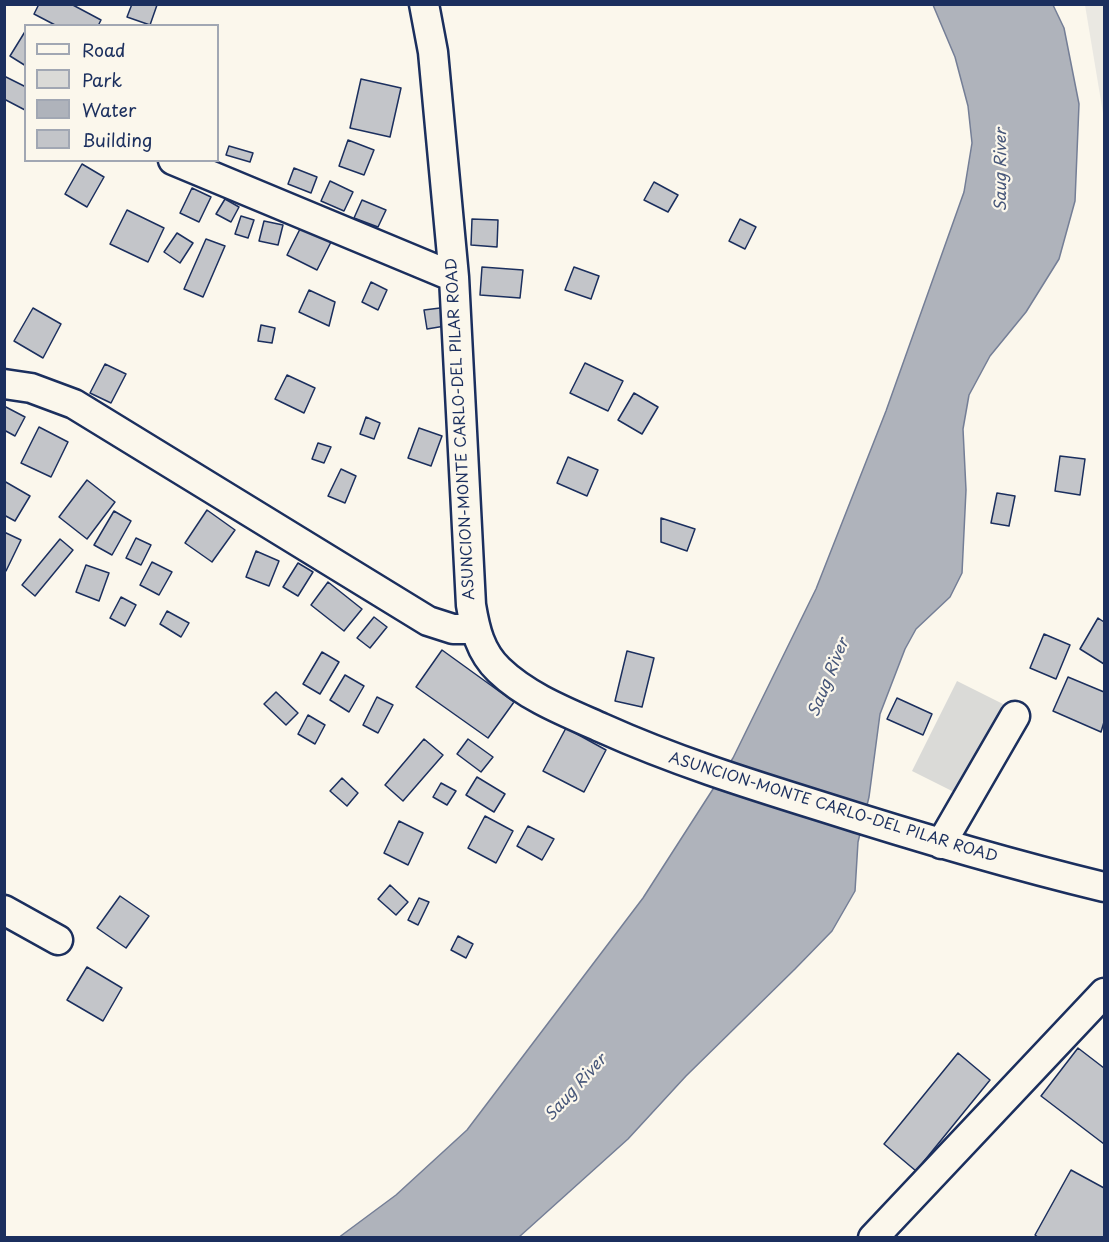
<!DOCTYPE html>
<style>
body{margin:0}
#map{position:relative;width:1109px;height:1242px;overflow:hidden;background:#fbf7ec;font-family:"Playpen Sans",sans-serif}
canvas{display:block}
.frame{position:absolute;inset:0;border:6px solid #1b2f5e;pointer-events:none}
.legend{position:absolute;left:24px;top:24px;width:195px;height:138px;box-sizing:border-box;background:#fbf7ec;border:2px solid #a1a7b3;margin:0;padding:8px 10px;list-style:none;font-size:18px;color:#1b2f5e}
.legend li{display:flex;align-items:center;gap:12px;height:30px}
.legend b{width:30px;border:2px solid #a1a7b3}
</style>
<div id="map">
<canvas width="1109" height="1242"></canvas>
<div class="frame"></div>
<ul class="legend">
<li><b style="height:8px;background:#fbf7ec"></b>Road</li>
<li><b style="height:16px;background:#dadad7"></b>Park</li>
<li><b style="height:16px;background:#afb3bb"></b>Water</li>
<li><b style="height:16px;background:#c3c5c9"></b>Building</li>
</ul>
</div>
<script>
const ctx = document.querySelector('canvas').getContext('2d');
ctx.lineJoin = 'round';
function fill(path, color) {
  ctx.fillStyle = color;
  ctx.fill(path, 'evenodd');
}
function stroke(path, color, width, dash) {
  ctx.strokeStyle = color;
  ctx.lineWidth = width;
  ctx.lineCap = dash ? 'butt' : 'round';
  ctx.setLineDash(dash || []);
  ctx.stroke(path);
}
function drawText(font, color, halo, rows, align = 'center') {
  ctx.font = font + ' "Playpen Sans",sans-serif';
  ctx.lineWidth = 4.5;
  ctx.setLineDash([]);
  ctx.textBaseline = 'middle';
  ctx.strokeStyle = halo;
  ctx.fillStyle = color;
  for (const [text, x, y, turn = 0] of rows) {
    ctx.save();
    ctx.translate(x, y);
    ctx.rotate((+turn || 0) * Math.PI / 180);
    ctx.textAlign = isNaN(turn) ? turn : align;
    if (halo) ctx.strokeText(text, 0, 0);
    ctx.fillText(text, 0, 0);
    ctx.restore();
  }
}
const built = new Path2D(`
 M1085 5H1104V119Z`);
const green = new Path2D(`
 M957 681 1003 704 958 794 912 771Z`);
const water = new Path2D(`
 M933 5H1053L1064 28 1079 104 1075 201 1059 259 1026 312 990 356 969 395 963 429 966 490 962 573 950 597 916 629 905 649 880 714 869 797 858 842 855 891 832 931 795 969 686 1076 628 1139 519 1237 338 1238 396 1195 467 1130 643 898 733 758 816 589 886 411 964 192 972 143 968 106 955 57Z`);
const building = new Path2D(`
 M39 4H71L101 20 98 26H57L34 14Z
 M132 4 157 5 150 25 127 17Z
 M26 30V66L10 56Z
 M4 76 26 87 25 110 4 99Z
 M361 79 401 88 390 137 350 128Z
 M348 140 374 150 364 175 339 166Z
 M229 146 253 153 250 162 226 155Z
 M82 164 104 177 87 207 65 194Z
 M294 168 317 177 311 193 288 184Z
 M330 181 353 192 344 211 321 201Z
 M654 182 678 195 668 212 644 200Z
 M192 188 211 197 199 222 180 213Z
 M225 199 239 207 231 222 216 214Z
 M362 200 386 210 378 227 354 218Z
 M127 210 164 228 148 262 110 244Z
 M241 216 254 220 248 238 235 234Z
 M472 219 498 220 497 247 471 245Z
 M740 219 756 227 745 249 729 241Z
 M264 221 283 225 278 245 259 241Z
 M301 227 331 242 317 270 287 255Z
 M177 233 193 243 180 263 164 252Z
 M206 239 225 246 203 297 184 289Z
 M482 267 523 270 520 298 480 295Z
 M574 267 599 276 591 299 565 290Z
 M371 282 387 290 378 310 362 302Z
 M309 290 335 302 329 326 299 312Z
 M448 307 451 325 427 329 424 310Z
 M33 308 61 324 43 358 14 341Z
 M261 325 275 328 272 343 258 341Z
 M585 363 623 381 608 411 570 393Z
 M105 364 126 374 111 403 90 393Z
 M287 375 315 388 304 413 275 399Z
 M634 393 658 407 642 434 618 420Z
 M4 406 25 417 15 436 4 430Z
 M366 417 380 423 374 439 360 434Z
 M39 427 68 442 51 477 21 463Z
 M419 428 442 436 431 466 408 458Z
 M318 443 331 447 324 463 312 459Z
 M1060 456 1085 459 1080 495 1055 491Z
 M568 457 598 470 587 496 557 483Z
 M341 469 356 476 345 503 328 496Z
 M87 480 115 502 87 539 59 517Z
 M4 481 30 496 15 521 4 515Z
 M997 493 1015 496 1009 526 991 523Z
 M207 510 235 530 212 562 185 543Z
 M114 511 131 521 112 555 94 545Z
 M661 518 695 529 687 551 661 542Z
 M4 532 21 540 6 571 4 570Z
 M136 538 151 545 141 565 126 558Z
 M60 539 73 550 35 596 22 585Z
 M256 551 279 561 269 586 246 577Z
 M152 562 172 572 159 595 140 585Z
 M298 563 313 572 298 596 283 587Z
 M86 565 109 573 99 601 76 592Z
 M328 582 362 609 344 631 311 605Z
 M121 597 136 605 125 626 110 618Z
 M167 611 189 623 181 637 160 624Z
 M374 617 387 627 370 648 357 638Z
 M1098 618 1104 622V664L1080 649Z
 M1044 634 1070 645 1056 679 1030 668Z
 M442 650 514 702 488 738 416 687Z
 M627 651 654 658 642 707 615 701Z
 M322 652 339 662 320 694 303 684Z
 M345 675 364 686 349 712 330 700Z
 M1068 677 1104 692V722L1101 732 1053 711Z
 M276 692 298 713 286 725 264 704Z
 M377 697 393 705 378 733 363 725Z
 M897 698 932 714 923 735 887 719Z
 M308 715 325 725 315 744 298 734Z
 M566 728 606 750 584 792 543 771Z
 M424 739 443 755 403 801 385 785Z
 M468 739 493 757 481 772 457 754Z
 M477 777 505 794 494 812 466 795Z
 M342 778 358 793 347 806 330 791Z
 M441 783 456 791 447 805 433 797Z
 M485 816 513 831 496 863 468 848Z
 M399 821 423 833 408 865 384 853Z
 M528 826 554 839 542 860 517 846Z
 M390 885 408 902 396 915 378 899Z
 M120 896 149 916 126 948 97 928Z
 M419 898 429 902 418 925 408 920Z
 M458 936 473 944 466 958 451 950Z
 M87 967 122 988 103 1021 67 1000Z
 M1078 1048 1104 1068V1144L1041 1096Z
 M958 1053 990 1080 916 1171 884 1144Z
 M1071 1170 1104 1188V1238H1039L1035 1235Z`);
const minor = new Path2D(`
 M424 4 433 52 454 277 471 605C475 629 480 652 499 670 527 697 566 712 602 728 673 760 746 783 820 806 914 836 1009 864 1104 887
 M173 160 454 277
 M4 384 31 388 74 404 428 621 453 629H475
 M941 844 1015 716
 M4 910 58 940
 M873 1238 1104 993`);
const streetNames = [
 ["ASUNCION-MONTE CARLO-DEL PILAR ROAD",461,429,-93],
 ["ASUNCION-MONTE CARLO-DEL PILAR ROAD",833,808,17]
];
const waterNames = [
 ["Saug River",1002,170,-90],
 ["Saug River",829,678,-68],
 ["Saug River",576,1088,-48]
];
fill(built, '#eae8e2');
fill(green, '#dadad7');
fill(water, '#afb3bb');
stroke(water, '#747e96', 1.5);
fill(building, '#c3c5c9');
stroke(building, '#1b2f5e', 1.5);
stroke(minor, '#1b2f5e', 33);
stroke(minor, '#fbf7ec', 28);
drawText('15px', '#1b2f5e', '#fbf7ec', streetNames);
drawText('italic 16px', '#47577a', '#fbf7ec', waterNames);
</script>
